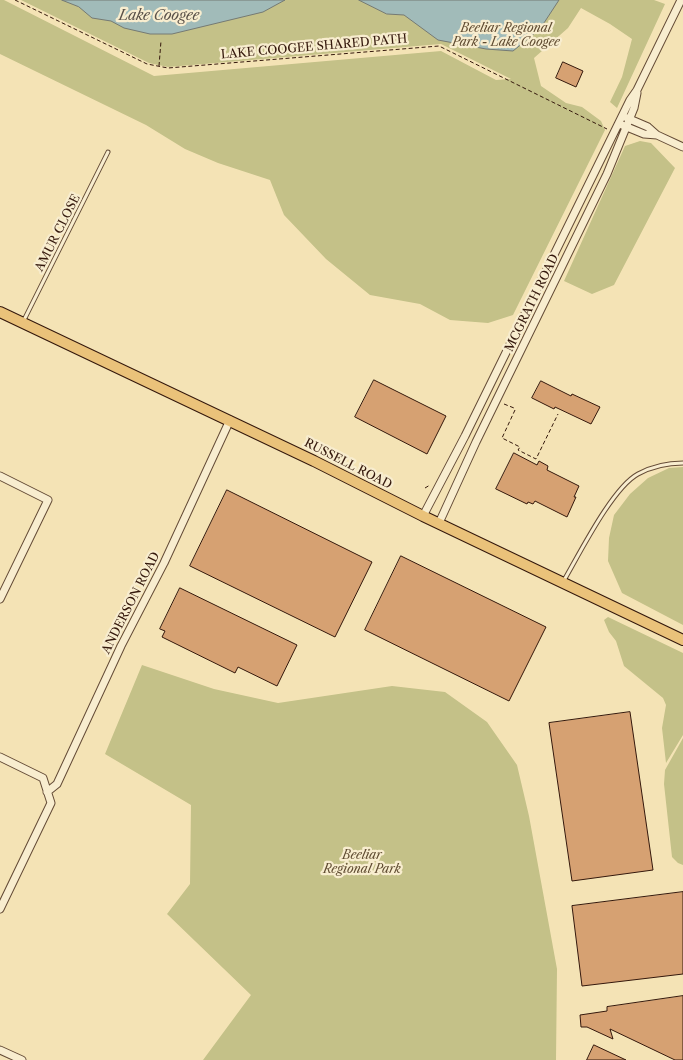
<!DOCTYPE html>
<style>
body{margin:0}
canvas{display:block;background:#f4e3b5}
</style>
<canvas width="683" height="1060"></canvas>
<script>
const ctx = document.querySelector('canvas').getContext('2d');
ctx.lineJoin = 'round';
function fill(path, color) {
  ctx.fillStyle = color;
  ctx.fill(path, 'evenodd');
}
function stroke(path, color, width, dash) {
  ctx.strokeStyle = color;
  ctx.lineWidth = width;
  ctx.lineCap = dash ? 'butt' : 'round';
  ctx.setLineDash(dash || []);
  ctx.stroke(path);
}
function drawText(font, color, halo, rows, align = 'center') {
  ctx.font = font + ' "Libre Caslon Text",serif';
  ctx.lineWidth = 4.5;
  ctx.setLineDash([]);
  ctx.textBaseline = 'middle';
  ctx.strokeStyle = halo;
  ctx.fillStyle = color;
  for (const [text, x, y, turn = 0] of rows) {
    ctx.save();
    ctx.translate(x, y);
    ctx.rotate((+turn || 0) * Math.PI / 180);
    ctx.textAlign = isNaN(turn) ? turn : align;
    if (halo) ctx.strokeText(text, 0, 0);
    ctx.fillText(text, 0, 0);
    ctx.restore();
  }
}
const green = new Path2D(`
 M0 0H4L154 76 441 51 496 80 511 79 441 44 168 67 149 63 21 0H654L665 4 617 108 610 102 622 77 632 39 610 24 581 8 568 28 534 58 541 86 566 103 582 107 601 121 605 130 513 315 488 323 450 320 420 304 370 295 326 259 284 215 270 180 218 163 185 149 146 125 0 54Z
 M640 141 651 143 675 168 614 285 592 294 564 281 625 146Z
 M683 467V625L622 593 608 561 609 538 614 515 630 494 648 478 669 468Z
 M608 617 683 653V735L666 763 662 728 666 705 663 698 624 666 616 641 609 632 604 620Z
 M142 665 214 689 278 703 392 686 445 692 487 722 517 765 529 816 557 969 556 1060H203L251 995 167 914 190 884 191 805 105 754Z
 M683 738V865L678 863 672 857 664 784 665 770Z`);
const water = new Path2D(`
 M62 0H285L263 12 172 34H150L124 28 111 21 92 18 79 7Z
 M359 0H559L540 29 513 51 486 49 438 40 404 15 387 14Z`);
const building = new Path2D(`
 M563 62 583 71 576 87 556 78Z
 M374 380 446 416 427 454 355 417Z
 M541 381 571 396 572 394 600 407 591 424 555 407 554 409 532 398Z
 M514 453 537 465 539 461 548 466 547 470 579 486 574 497H576L567 517 535 501 533 504 528 502 527 504 496 489Z
 M227 490 372 562 335 637 190 566Z
 M401 556 546 627 509 701 365 630Z
 M180 588 297 645 277 686 238 667 235 673 162 637 165 631 160 629Z
 M630 712 653 870 572 881 549 723Z
 M683 892V974L582 986 572 906Z
 M683 996V1060H675L610 1029 613 1039 587 1027H581L580 1015 607 1011V1007Z
 M594 1045 626 1060H587Z`);
const path = new Path2D(`
 M15 0 147 64 168 68 439 46 607 129
 M159 66 161 41
 M504 404 514 408 515 410 502 438 520 447 518 450 536 459 558 414
 M425 488 430 485`);
const service = new Path2D(`
 M23 322 108 152
 M563 582C579 555 612 488 638 474 651 467 668 463 683 463`);
const minor = new Path2D(`
 M627 118 648 127 657 135 683 147
 M622 125 644 134 657 135
 M0 476 48 500 0 599
 M423 516 465 436 630 100 637 90 681 0
 M439 523 476 442 607 174 634 108 637 93
 M0 757 43 778 51 803 0 909
 M47 792 57 784 121 646 164 563 230 420
 M0 1050 22 1060`);
const primary = new Path2D(`
 M0 312 314 461 423 516 683 640`);
const parkNames = [
 ["Beeliar Regional",506,29],
 ["Park - Lake Coogee",506,43],
 ["Beeliar",362,856],
 ["Regional Park",362,870]
];
const streetNames = [
 ["LAKE COOGEE SHARED PATH",314,47,-5],
 ["AMUR CLOSE",58,233,-63],
 ["MCGRATH ROAD",532,303,-64],
 ["RUSSELL ROAD",348,464,27],
 ["ANDERSON ROAD",131,603,-63]
];
const waterNames = [
 ["Lake Coogee",159,16]
];
fill(green, '#c4c188');
fill(water, '#a1bbb9');
stroke(water, '#757a74', 1);
fill(building, '#d6a172');
stroke(building, '#34180c', 1);
stroke(service, '#644b36', 5);
stroke(minor, '#644b36', 9);
stroke(primary, '#34180c', 12);
stroke(path, '#34180c', 1, [4, 2.5]);
stroke(service, '#f8edcf', 3);
stroke(minor, '#f8edcf', 7);
stroke(primary, '#eac27a', 10);
drawText('italic 12px', '#5f4b31', '#f8edcf', parkNames);
drawText('12px', '#34180c', '#f8edcf', streetNames);
drawText('italic 14px', '#5a5149', '#f8edcf', waterNames);
</script>
